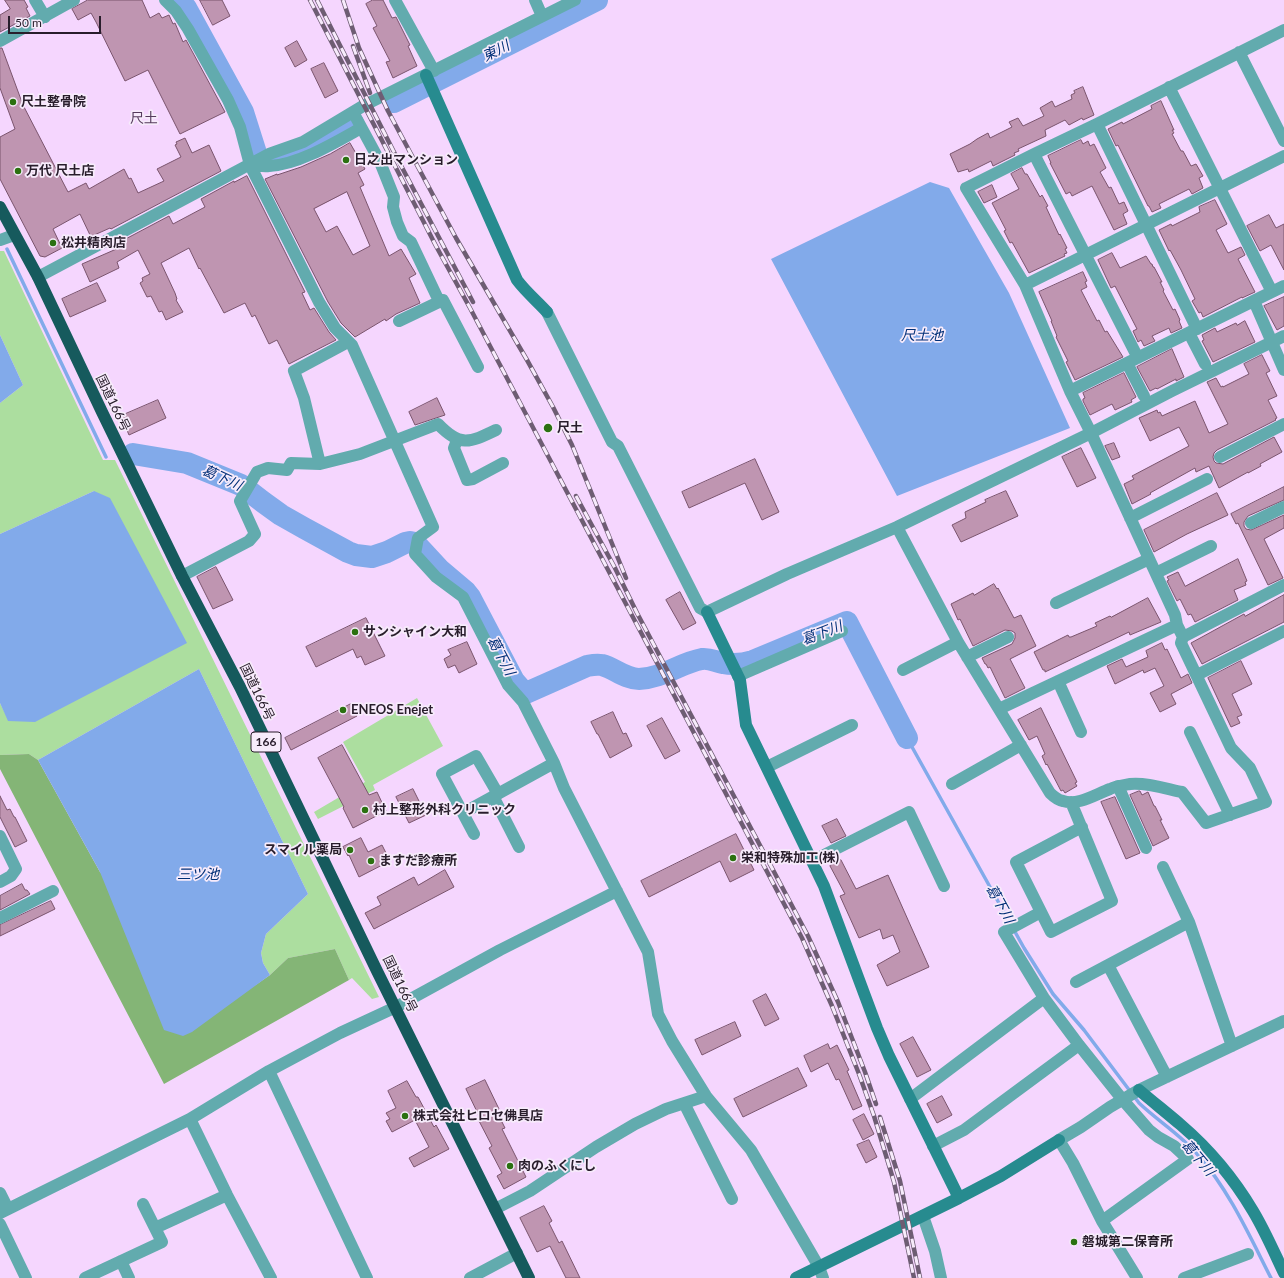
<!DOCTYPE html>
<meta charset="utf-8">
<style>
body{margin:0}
#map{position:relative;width:1284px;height:1278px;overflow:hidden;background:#f5d6fe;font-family:Lato,sans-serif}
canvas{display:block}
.scale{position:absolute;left:8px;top:16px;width:93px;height:18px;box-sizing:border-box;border:2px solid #281d2b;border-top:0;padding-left:5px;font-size:12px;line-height:14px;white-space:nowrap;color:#281d2b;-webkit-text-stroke:3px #f7ebfb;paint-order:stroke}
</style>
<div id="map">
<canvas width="1284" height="1278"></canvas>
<div class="scale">50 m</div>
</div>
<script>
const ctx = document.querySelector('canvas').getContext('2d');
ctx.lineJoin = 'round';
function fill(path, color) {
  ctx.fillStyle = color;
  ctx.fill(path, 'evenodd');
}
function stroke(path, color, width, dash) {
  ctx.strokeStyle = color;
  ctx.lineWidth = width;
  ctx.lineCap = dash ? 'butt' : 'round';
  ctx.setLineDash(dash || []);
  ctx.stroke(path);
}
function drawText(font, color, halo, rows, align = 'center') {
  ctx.font = font + ' Lato,"Noto Sans JP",sans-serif';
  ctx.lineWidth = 3.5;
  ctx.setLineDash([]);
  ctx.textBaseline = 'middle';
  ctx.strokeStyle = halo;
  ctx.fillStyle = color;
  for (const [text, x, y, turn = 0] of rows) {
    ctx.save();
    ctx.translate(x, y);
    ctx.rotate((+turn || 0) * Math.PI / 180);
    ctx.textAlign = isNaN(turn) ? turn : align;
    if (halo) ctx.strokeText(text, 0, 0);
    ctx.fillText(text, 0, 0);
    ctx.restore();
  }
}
const green = new Path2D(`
 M0 251H4L103 460H115L379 997 372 999 352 978 349 980 335 949 288 958 270 975 263 963 261 953 266 934 308 894 199 669 38 760 29 754 0 755V703L9 721 94 491 0 534V403L23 385 0 335Z
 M417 698 443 746 373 785 375 790 318 819 314 812 365 782 343 742Z`);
const forest = new Path2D(`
 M29 754 38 760 100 872 254 986 270 975 288 958 335 949 349 980 164 1084 0 769V755Z`);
const water = new Path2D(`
 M930 182 949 188 1009 293 1070 428 897 496 771 259Z
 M0 335 23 385 0 403Z
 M94 491 110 498 187 643 35 722 8 721 0 703V534Z
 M199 669 308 894 266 934 261 953 263 963 270 975 192 1032 183 1036 164 1030 100 872 38 760Z`);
const stream = new Path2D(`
 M7 249 106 457
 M907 738 1024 948 1053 994 1084 1030 1139 1103C1158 1121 1181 1135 1198 1155 1229 1190 1250 1237 1271 1278`);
const river = new Path2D(`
 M179 0 186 8 243 112 256 153
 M394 102 597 0
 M267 161 293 155 353 123
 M133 454 187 463 241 485 263 502 281 515 304 528 348 552 356 555 372 557 387 552 405 543 410 542 415 543 440 570 466 592 470 597 514 681 521 689 526 693 587 666C592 665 596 664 602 665 614 668 625 679 639 679 663 678 680 663 702 659 710 658 716 662 723 663 733 665 743 664 753 661L847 622 907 738`);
const building = new Path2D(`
 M5 0H24L28 7 26 8 30 16 0 32V15L10 9Z
 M88 0H142L150 18 159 13 162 18 169 15 173 24 175 23 183 42 186 40 225 112 180 134 148 70 125 81 96 22 91 13 78 20 72 9Z
 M200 0H222L230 16 213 25Z
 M373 0H383L392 18 396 17 410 45 408 46 417 66 393 78 386 62 390 61 373 28 377 26 366 4Z
 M297 41 307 60 295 67 285 48Z
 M0 48H2L23 105 68 192 86 183 89 189 124 169 129 179 131 178 138 193 164 181 157 169 181 157 175 145 177 144 176 142 185 138 192 153 209 145 221 171 111 229 110 228 92 236 91 235H90L80 214 53 229 62 248 45 257 40 256 0 179V137L15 129 0 88Z
 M324 63 338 91 325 98 311 69Z
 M1083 87 1094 115 1083 120 1082 118 1069 125 1065 120 1045 130 1046 136 1018 149 1019 151 1014 153 1015 155 993 166 991 161 969 172 968 169 958 172 950 154 970 144 977 139 988 133 990 138 1012 127 1009 122 1018 118 1023 126 1044 116 1040 108 1052 101 1055 107 1072 99 1071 95 1075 93 1074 91Z
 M1161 101 1174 130H1172L1174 133 1172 134 1181 151H1183L1191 166 1196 164 1203 176 1199 178 1203 188 1192 194 1189 189 1159 204 1161 208 1152 212 1149 206H1148L1118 145 1116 146 1108 129 1122 122 1123 124 1152 109 1151 106Z
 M1081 140 1083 144 1088 141 1090 146 1094 144 1106 168 1100 172 1109 188 1111 187 1119 204 1124 202 1128 211 1123 214 1127 224 1114 230 1092 186 1072 196 1070 192 1066 194 1050 163H1051L1048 156Z
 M350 143 365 169 358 173 364 185 360 187 389 256 401 249 416 274 409 278 420 303 396 314 386 321 385 319 355 337 341 323 328 302 265 179 277 174V175L301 167 330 154ZM347 192 370 246 353 255 337 226 326 232 314 209Z
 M1022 168 1025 174H1027L1040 197 1042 195 1048 206 1046 207 1059 235 1060 234 1067 248 1065 249 1067 253 1064 254 1065 256 1029 273 1012 242 1010 243 1004 231 1006 230 992 203 1019 189 1011 174Z
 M247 176 305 292 302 293 310 310 314 308 329 332 336 340 289 364 277 340 269 344 255 315 252 317 245 303 224 313 200 268 199 269 189 248 161 263 175 293 177 299 176 300 183 312 166 320 162 311 159 312 151 296 147 297 140 283 143 281 142 278 150 274 138 250 117 262 119 268 90 282 82 264 121 247 118 243 169 216 173 224 205 207 201 199 234 181V182Z
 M992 185 997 197 984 203 978 192Z
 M1215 200 1227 224 1216 230 1228 253 1241 247 1245 255 1238 259 1255 292 1242 298V297L1203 317 1201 312 1199 313 1192 301 1195 299 1181 270 1170 250 1169 251 1159 230 1171 224 1172 226 1200 212 1199 207Z
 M1269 215 1276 228 1284 224V270L1271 245 1260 251 1247 226Z
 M1112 253 1120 268 1146 256 1151 264H1152L1153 267H1154L1162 282H1160L1164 290 1163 291 1173 310 1175 309 1180 320 1179 321 1182 328 1171 333 1169 328 1152 336 1155 341 1144 346 1141 340 1138 342 1133 331 1137 329 1115 286 1111 288 1098 260Z
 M1083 272 1087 281 1085 282 1087 287 1081 290 1097 321 1099 320 1105 332 1107 331 1123 357 1075 380 1066 362 1068 361 1056 337 1057 336 1051 321H1052L1039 292Z
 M97 283 106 301 70 317 62 299Z
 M1284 297V326L1277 330 1264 306Z
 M1245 321 1255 342 1213 362 1202 341 1204 340 1202 335 1215 328 1217 332 1236 323 1237 325Z
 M1172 349 1184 377 1176 381V379L1157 389 1156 388 1150 391 1137 367Z
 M1262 355 1270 371 1266 373 1277 396 1268 400 1277 418 1275 419 1276 420 1217 450 1214 453 1213 457 1214 461 1216 463 1223 464 1274 437 1282 452 1260 464 1261 466 1248 473V472L1219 488 1209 466 1196 472 1195 468 1150 493 1151 494 1132 504 1124 484 1134 479 1132 476 1189 446 1179 427 1150 441 1139 418 1157 410 1158 413 1160 412 1162 416 1195 401 1209 433 1228 424 1207 382 1216 378 1221 387 1223 386V387L1249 374 1244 364Z
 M1124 373 1136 397 1131 400 1132 402 1115 410 1112 404 1090 415 1083 401V399L1085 398 1083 393Z
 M437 398 445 415 415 425 409 412Z
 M158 400 166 418 129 435 121 416Z
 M1114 443 1120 457 1112 460 1105 446Z
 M1081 448 1096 478 1077 487 1062 457Z
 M755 459 779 512 762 520 745 483 689 508 682 492Z
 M1284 487V500L1248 516 1244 522V526L1246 529 1251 530 1284 515V528L1264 539 1283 578 1268 585 1238 523 1236 524 1231 514Z
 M1006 491 1018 516 961 542 952 525 966 518 965 512 986 502 985 500Z
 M1217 493 1228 515 1187 534 1154 552 1144 530Z
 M1238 559 1247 581 1245 582 1246 585 1234 590 1238 600 1195 622 1191 614 1188 615 1180 599 1177 601 1167 581 1169 580 1167 577 1178 572 1185 586Z
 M216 567 233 600 213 609 197 577Z
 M994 584 997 589 998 588 1014 618 1021 615 1036 646 1010 659 1025 688 1005 698 991 669 990 667 988 668 986 664H985L982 658 1012 644 1015 638V633L1012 631 1005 630 973 646 960 619 958 620 951 604 973 593 974 595Z
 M680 592 696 623 683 630 666 600Z
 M1284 595V622L1202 664 1191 643 1244 614 1245 616Z
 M1148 598 1161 622 1130 635 1129 632 1045 672V670H1043L1034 652 1068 635 1069 637H1071L1097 626 1095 623 1110 616 1111 617Z
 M366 618 385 656 365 665 361 656 357 658 353 649 316 667 306 647Z
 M467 642 477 664 459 673 455 665 448 668 444 659 451 655 448 650Z
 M1162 643 1165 650 1167 649 1181 678 1188 674 1192 683 1171 694 1176 704 1160 712 1150 693 1164 686 1155 668 1144 673 1143 670 1115 684 1107 666 1122 659 1126 667 1148 657 1146 651Z
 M1241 661 1252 684 1232 694 1242 715 1237 717 1240 723 1231 727 1208 678Z
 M351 704 357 716 291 750 285 738Z
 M1041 708 1077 782 1075 783 1077 786 1065 793 1063 790 1061 791 1047 764 1046 765 1042 756 1045 754 1037 736 1029 740 1018 720Z
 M613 712 623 734 626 733 632 746 610 758 598 734H597L591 722Z
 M662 718 680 751 665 759 647 726Z
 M342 745 369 795 377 792 386 811 353 828 343 808 344 807 318 758Z
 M413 789 426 815 409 823 396 797Z
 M1139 791H1140L1142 795 1148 792 1154 806H1155L1162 820H1160L1169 838 1153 846 1130 795Z
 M0 796 7 810 10 809 14 817H15L27 841 15 847 0 817Z
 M1115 797 1140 853 1126 859 1101 802Z
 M837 819 846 836 831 843 822 826Z
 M736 834 754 870 730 882 720 861 649 897 641 881Z
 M361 838 368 852 382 845 390 861 359 877 349 855 348 856 343 847Z
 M841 860 856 889 888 875 929 967 887 986 877 965 900 952 893 935 883 939 880 929 859 938 840 896 845 894 830 866Z
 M445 870 454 887 374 929 365 913 381 905 377 897 414 877 418 885Z
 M22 884 25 890H27L30 894 0 910V896Z
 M51 901 55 909 0 936V925Z
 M766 994 779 1019 765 1026 753 1001Z
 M735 1022 741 1036 702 1055 695 1040Z
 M913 1037 931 1070 917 1077 900 1044Z
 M828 1044 830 1049 837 1045 849 1070 847 1071 862 1106 853 1110 839 1079 836 1080 828 1063 811 1072 804 1056Z
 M798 1068 807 1086 743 1117 734 1099Z
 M485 1080 499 1109 496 1110 505 1128 502 1129 526 1177 504 1189 497 1176 502 1173 489 1148 492 1146 479 1121 481 1120 466 1089Z
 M407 1081 416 1097H418L434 1127 436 1125 449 1149 414 1167 409 1158 429 1147 415 1120 392 1132 386 1121 390 1119 386 1113 396 1108 388 1091Z
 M942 1096 952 1115 937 1123 927 1104Z
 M864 1114 874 1134 863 1140 853 1120Z
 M869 1140 877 1157 866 1163 857 1145Z
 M544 1206 552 1221 549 1223 559 1243 562 1241 580 1278H566L550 1246 537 1252 520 1218Z`);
const street = new Path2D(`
 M35 0 45 17
 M165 0 176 11 188 29 228 100 240 127 250 165 319 302 335 328 352 345 433 527 418 538 415 554 436 577 463 597 508 685 523 702 554 763 564 788 648 952 658 1014 672 1041 706 1096 751 1150 819 1267 823 1278
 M395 0 434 71
 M535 0 542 16
 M0 41 74 0
 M1239 52 1284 141
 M1169 87 1272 292
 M353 112 380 162 394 197 393 207 397 222 403 236 411 242 439 301
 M1097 124 1197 329
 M1034 154 1138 358
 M250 165C256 165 263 167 269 166 298 165 336 142 361 128
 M0 240 14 235
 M38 277 269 154 303 142 363 106 575 0
 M1025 285 1284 156
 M1254 301 1284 370
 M547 312 612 442 618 446 700 608 707 612 787 574 897 527 1091 433 1172 391 1284 336
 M399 321 443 300 478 367
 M1189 333 1205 364
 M1127 363 1144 396
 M1070 391 1284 286
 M457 440 454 448 467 480 473 479 503 463
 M1220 457 1284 424
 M320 464 304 398 294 371 348 342
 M1130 518 1207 479
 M1251 523 1284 507
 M897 527 958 642 1050 793C1054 797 1058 800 1063 801 1078 806 1096 794 1110 789 1116 786 1124 785 1130 784 1145 782 1167 789 1182 792L1206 823 1266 802 1250 768 1231 748 1181 643 1183 637 1177 625 1175 615 1091 433 1070 391 1025 285 966 188 1034 154 1097 124 1284 30
 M1156 573 1211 546
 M182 576 249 541 255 534 240 501 257 472 268 468 287 470 291 463 320 464 360 454 438 424C460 447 469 443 496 430
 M1056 603 1149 559
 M1183 637 1284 585
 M967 657 1008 637
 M903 670 958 642
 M1197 675 1284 631
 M738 676 842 631
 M1058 681 1081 732
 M999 709 1177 625
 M1190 732 1230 815
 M767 767 852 725
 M952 784 1021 745
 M1118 786 1146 848
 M493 796 519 847
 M1071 802 1112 901 1051 932 1016 862 1082 827
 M463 813 554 763
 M474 834 442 774 476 756 498 794
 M0 836 16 869 11 876 0 882
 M812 861 909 812 944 886
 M1163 867 1189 922 1232 1046
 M1041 912 1004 932 1044 998 1079 1045 1122 1099 1149 1130 1158 1137 1174 1146 1188 1159 1102 1221
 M0 918 53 891
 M1108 965 1167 1077
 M1076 982 1189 922
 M269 1071 367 1278
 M910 1099 1044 998
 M684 1103 732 1199
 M190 1119 227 1195 271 1278
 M933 1146 964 1130 1079 1045
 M0 1193 8 1209
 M495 1209 530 1191 596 1147 635 1124 666 1109 706 1096
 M0 1213 190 1119 269 1071 340 1033 396 1007 500 950 617 891
 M923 1216 935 1251 941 1278
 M0 1224 26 1278
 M155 1228 227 1195
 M121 1261 129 1278
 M85 1278 162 1242 143 1204
 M470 1278 517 1253
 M1137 1278 1102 1221 1073 1163 1059 1140 1081 1127 1110 1107 1139 1090 1284 1021
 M1184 1278 1248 1254`);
const secondary = new Path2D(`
 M426 75 517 280C526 292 537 301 547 312
 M707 612 740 680 746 725 824 886 877 1028 889 1056 959 1198
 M1139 1090C1153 1102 1167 1113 1181 1125 1209 1149 1234 1179 1253 1211 1265 1231 1274 1252 1284 1273
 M796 1278 959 1198 1001 1176 1059 1140`);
const highway = new Path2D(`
 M0 207 38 277 102 412 182 576 240 687 377 971 529 1278`);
const rail = new Path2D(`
 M310 0 436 246 470 308 802 938 832 1006 859 1074 874 1116 894 1182 914 1278
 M317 0 397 158 473 302
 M343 0 359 48 388 111 456 238 527 360 553 407 572 445 626 578
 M353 46 370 93
 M576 496 615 568 637 613 808 936 838 1002 865 1072 876 1104
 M880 1117 900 1181 920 1278`);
const markers = [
 [13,102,4,"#2b7110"],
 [346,160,4,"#2b7110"],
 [18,171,4,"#2b7110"],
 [53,243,4,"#2b7110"],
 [548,428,5,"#2b7110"],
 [355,632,4,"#2b7110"],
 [343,710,4,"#2b7110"],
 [365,810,4,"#2b7110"],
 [350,850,4,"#2b7110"],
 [733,858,4,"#2b7110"],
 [371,861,4,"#2b7110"],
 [405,1116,4,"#2b7110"],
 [510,1166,4,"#2b7110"],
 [1074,1242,4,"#2b7110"]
];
const shields = [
 [266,742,30]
];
const shieldNames = [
 ["166",266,742]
];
const poiNames = [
 ["尺土整骨院",21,102],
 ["日之出マンション",354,160],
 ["万代 尺土店",26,171],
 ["松井精肉店",61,243],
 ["尺土",557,428],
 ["サンシャイン大和",363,632],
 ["ENEOS Enejet",351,710],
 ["村上整形外科クリニック",373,810],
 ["スマイル薬局",342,850,"right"],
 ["栄和特殊加工(株)",741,858],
 ["ますだ診療所",379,861],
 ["株式会社ヒロセ佛具店",413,1116],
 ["肉のふくにし",518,1166],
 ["磐城第二保育所",1082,1242]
];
const streetNames = [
 ["国道166号",113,403,64],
 ["国道166号",257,692,64],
 ["国道166号",400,984,64]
];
const waterNames = [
 ["東川",496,51,-27],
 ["尺土池",922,335],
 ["葛下川",222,478,24],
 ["葛下川",822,633,-21],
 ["葛下川",501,656,62],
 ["三ツ池",198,874],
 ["葛下川",1000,904,61],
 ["葛下川",1198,1158,50]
];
const neighbourhoodNames = [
 ["尺土",144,118]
];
fill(green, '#acde9f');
fill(forest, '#84b576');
fill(water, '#82aaea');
stroke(stream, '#82aaea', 3.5);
stroke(river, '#82aaea', 22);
fill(building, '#bf95b1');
stroke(building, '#7a546d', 1);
stroke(street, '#62abae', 12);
stroke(secondary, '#278b8f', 12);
stroke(highway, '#165a5d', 12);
stroke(rail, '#6e5d73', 4.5);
stroke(rail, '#f7ebfb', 3, [9]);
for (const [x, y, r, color] of markers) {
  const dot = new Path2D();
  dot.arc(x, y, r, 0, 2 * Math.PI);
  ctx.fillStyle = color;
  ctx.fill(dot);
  stroke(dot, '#f7ebfb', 1.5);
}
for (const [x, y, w] of shields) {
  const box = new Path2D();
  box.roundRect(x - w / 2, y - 10, w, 20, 3);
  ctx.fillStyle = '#f7ebfb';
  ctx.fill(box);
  stroke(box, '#281d2b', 1);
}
drawText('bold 12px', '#281d2b', null, shieldNames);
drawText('bold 13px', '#281d2b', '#f7ebfb', poiNames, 'left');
drawText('13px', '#281d2b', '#f7ebfb', streetNames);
drawText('italic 14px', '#002f77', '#f7ebfb', waterNames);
drawText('14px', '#553b5c', '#f7ebfb', neighbourhoodNames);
</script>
